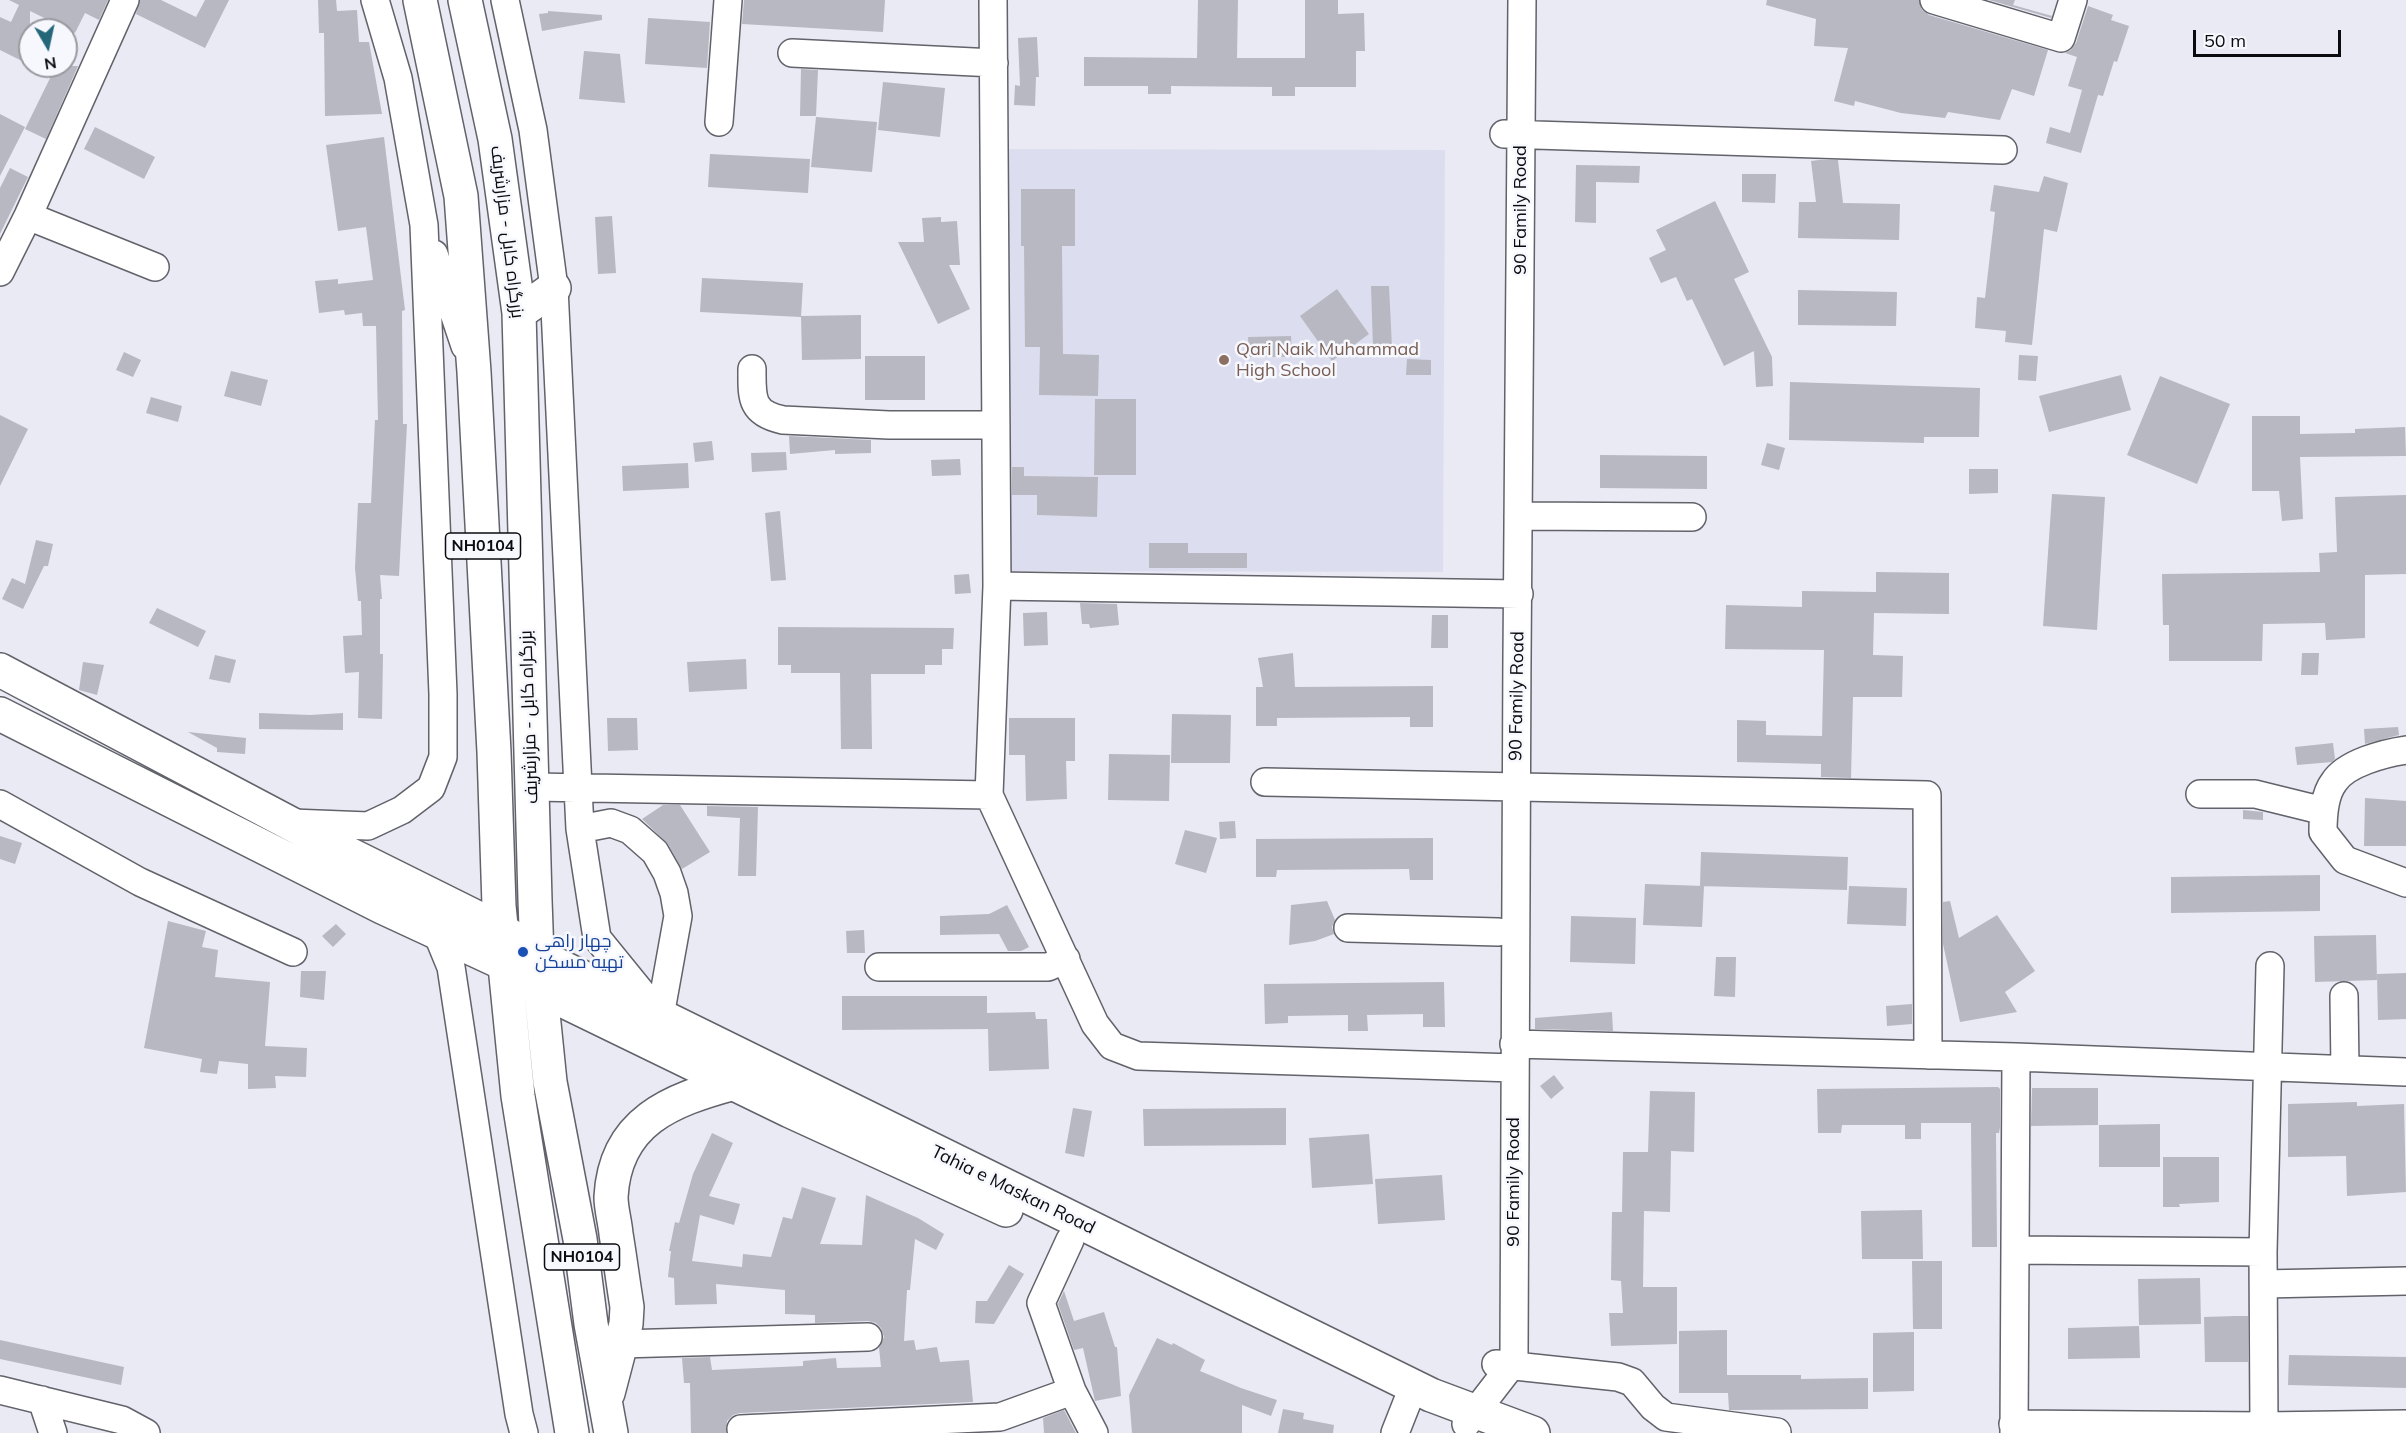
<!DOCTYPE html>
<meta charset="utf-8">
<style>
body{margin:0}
#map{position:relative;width:2406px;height:1433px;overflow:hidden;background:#e9eaf4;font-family:Mulish,sans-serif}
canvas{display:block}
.north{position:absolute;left:18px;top:18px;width:60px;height:60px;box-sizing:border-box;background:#f7f8fe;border:2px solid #99999e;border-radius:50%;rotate:171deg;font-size:16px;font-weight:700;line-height:24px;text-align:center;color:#0b0b0e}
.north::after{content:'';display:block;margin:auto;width:21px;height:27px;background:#246779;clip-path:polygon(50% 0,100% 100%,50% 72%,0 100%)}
.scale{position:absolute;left:2193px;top:30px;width:148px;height:27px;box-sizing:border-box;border:3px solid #0b0b0e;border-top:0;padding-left:8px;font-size:18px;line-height:21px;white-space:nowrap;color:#0b0b0e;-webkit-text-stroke:4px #f7f8fe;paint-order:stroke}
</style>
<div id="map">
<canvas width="2406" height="1433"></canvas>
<div class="north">N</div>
<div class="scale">50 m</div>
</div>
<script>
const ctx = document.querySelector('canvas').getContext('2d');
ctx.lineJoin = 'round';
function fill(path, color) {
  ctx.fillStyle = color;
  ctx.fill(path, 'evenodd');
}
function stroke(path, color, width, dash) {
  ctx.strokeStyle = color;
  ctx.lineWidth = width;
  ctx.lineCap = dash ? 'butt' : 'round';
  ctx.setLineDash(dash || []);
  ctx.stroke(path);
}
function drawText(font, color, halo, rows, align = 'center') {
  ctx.font = font + ' Mulish,Cairo,sans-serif';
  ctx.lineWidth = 5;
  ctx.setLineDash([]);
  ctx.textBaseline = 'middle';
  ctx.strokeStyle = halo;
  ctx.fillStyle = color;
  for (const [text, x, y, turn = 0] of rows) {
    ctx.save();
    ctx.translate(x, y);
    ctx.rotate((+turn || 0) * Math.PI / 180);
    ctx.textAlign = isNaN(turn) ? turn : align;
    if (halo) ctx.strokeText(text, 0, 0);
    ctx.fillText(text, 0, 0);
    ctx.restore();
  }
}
const built = new Path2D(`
 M1004 149 1445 150 1443 572 1003 571Z`);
const building = new Path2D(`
 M9 0H108L99 20 85 13 75 33 30 11V65L0 50V17L11 22 19 5Z
 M140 0H161L196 17 205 0H229L205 48 136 14Z
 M318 0H336L337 11 357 10 359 42H369L382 114 325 116 324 33H319Z
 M744 0H885L883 32 742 24Z
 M1198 0H1238L1237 58H1305V0H1338V14L1364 13 1365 51H1356V87H1295V96H1272V87L1171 86V94H1148V86H1084V57L1197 58Z
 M1767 0H1919L1922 10 1929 15 2048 50 2034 96 2012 89 2000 120 1948 112 1945 118 1901 113 1855 101 1854 106 1834 101 1848 48 1814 46 1816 19 1766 5Z
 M1989 0H2015L2013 5 2052 16 2051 18Z
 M2088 6 2113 15 2111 20 2129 26 2117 62 2114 61 2103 96 2098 95 2081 153 2046 143 2050 127 2070 133 2082 90 2068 86 2077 57 2065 53 2071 50 2076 43Z
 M548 11 602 15V20L542 31 539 14 548 13Z
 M648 18 710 22 707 68 645 64Z
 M1037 37 1039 77H1036L1035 106 1014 105 1015 85 1020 86 1018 38Z
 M584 51 620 54 625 103 579 99Z
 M56 66H78L46 139 25 129Z
 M801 69 818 70 816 116H800Z
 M883 82 945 88 940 137 878 130Z
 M0 114 25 127 0 176Z
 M816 117 877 122 872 172 811 167Z
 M95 127 155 157 144 179 84 149Z
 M384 137 405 310 402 311 403 424H407L399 576 380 575 382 599H380V654H383L382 719 358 718 359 672 345 673 343 636 362 635 361 601H358L355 568 358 503H371L375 420H378L376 326H363L362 313 345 315 344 310 319 313 315 281 338 279V284L373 280 366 227 338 231 326 145Z
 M710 154 810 159 808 193 708 187Z
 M1819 160H1838L1843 203 1900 204 1899 240 1798 238 1799 202H1816L1811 161Z
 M1576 165 1640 166 1639 183 1596 182V223L1575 222Z
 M10 168 28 177 0 234V188Z
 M1742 174H1776L1775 203 1742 202Z
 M2044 176 2068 183 2057 232 2044 229 2032 345 2005 342 2006 331 1975 328 1977 297 1985 298 1995 212 1990 211 1994 185 2039 192Z
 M1021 189H1075V246H1062L1063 354 1099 355 1098 396 1039 395 1040 347H1025L1024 246H1021Z
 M1715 201 1749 272 1734 279 1772 357 1773 386 1756 387 1754 351 1724 366 1692 299 1687 301 1676 277 1661 283 1649 258 1666 250 1656 230Z
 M612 216 616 273 598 274 595 217Z
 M941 217V222L957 221 960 265H949L970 309 938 324 898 242H924L922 218Z
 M702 278 803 283 801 317 700 312Z
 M1371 286H1389L1392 347 1373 348Z
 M1337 289 1369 334 1332 361 1300 316Z
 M1798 290 1897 292 1896 326 1798 325Z
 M861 315V359L802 360 801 316Z
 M1291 336 1292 357H1249L1248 337Z
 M124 352 141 360 133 377 116 370Z
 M2019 355 2038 356 2036 381 2018 380Z
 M865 356H925V400H865Z
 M1407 359 1431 360V375H1406Z
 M231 371 268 380 261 406 224 396Z
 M2121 375 2131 410 2049 432 2039 396Z
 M2160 376 2230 404 2197 484 2127 455Z
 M1790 382 1980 388 1979 437H1924V443L1789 440Z
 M151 397 182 406 178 422 146 413Z
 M1095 399H1136V475H1094Z
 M0 415 28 429 0 486Z
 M2252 416H2300V434L2355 433V429L2405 427 2406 456 2300 457 2303 519 2282 521 2279 491H2252Z
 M789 436 871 440V453L835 454V450L790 454Z
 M712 441 714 460 695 462 693 443Z
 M1767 443 1785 448 1779 470 1761 465Z
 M786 452 787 470 752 472 751 453Z
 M1600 455 1707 456V489L1600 488Z
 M960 459 961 475 932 476 931 460Z
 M688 463 689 488 623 491 622 466Z
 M1012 467H1024V476L1098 477 1097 517 1037 515V495H1012Z
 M1969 469H1998V493L1969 494Z
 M2052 494 2105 497 2097 630 2043 626Z
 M2406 495V574L2365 575V638L2326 640 2325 623 2263 624 2262 661H2169V625H2163L2162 574 2320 572 2319 553 2337 552 2335 497Z
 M780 511 786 580 771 581 765 513Z
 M36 540 53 544 48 566H44L23 609 2 599 12 578 25 584Z
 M1149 543H1188V553H1247V568H1149Z
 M1876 572 1949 573V614L1874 613 1873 655 1903 656 1902 697H1853L1851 778 1821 777V764L1737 762V720L1766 721V735L1822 736 1824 650 1725 649 1726 605 1802 607V591L1876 592Z
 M969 574 971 593 955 594 954 575Z
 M1080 603 1117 604 1119 625 1090 628 1089 624H1082Z
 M157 608 206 631 198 647 149 623Z
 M1047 612 1048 645 1024 646 1023 613Z
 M1432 615H1448V648H1431Z
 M778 627 954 628 953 649H942V665H925V674H871L872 749H841L840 673H791V665H778Z
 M1293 653 1295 687 1433 686V727H1410V717L1277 718V726H1256V687H1263L1258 658Z
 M2302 653H2319L2318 675H2301Z
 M215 655 236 660 230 683 209 679Z
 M746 659 747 689 689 692 687 662Z
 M83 662 104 665 97 695 79 690Z
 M259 713 310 715 343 713V730L259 729Z
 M1172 714 1231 715 1230 763H1171Z
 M607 718H637L638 750 608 751Z
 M1009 718H1075V761H1066L1067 799 1026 801 1025 755H1009Z
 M2398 727 2399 735 2365 744 2364 729Z
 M188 732 246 738 245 754 217 752V748Z
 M2333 743 2335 759 2332 762 2297 765 2295 747Z
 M1109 754 1170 755 1169 801 1108 800Z
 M2365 798 2406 801V846H2364Z
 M663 805H680L710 852 682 869 668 844 642 819Z
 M707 806 758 807 756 876H738L740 818 707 816Z
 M2243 810 2263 812V820L2243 819Z
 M1235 821 1236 838 1220 839 1219 822Z
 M1185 830 1217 838 1206 873 1175 864Z
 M0 836 22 843 15 864 0 859Z
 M1433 838V880H1410L1409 869 1277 870 1276 877H1256V839Z
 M1701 852 1848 857 1847 890 1700 886Z
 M2320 875V911L2171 913V877Z
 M1645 884 1704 886 1702 927 1643 925Z
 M1849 886 1907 888 1906 926 1847 924Z
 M1327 901 1335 920 1332 927 1334 934 1315 941 1289 945 1291 905Z
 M1950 901 1959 938 1997 915 2035 971 2005 992 2017 1012 1960 1022 1943 944V902Z
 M1007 905 1029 947 1021 951H1008L999 934 940 935V916L989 914Z
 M1571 916 1636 918 1635 964 1570 962Z
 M168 921 206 931 202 947 218 950 215 977 270 982 265 1046 307 1048 306 1077 275 1076 276 1088 248 1089V1064L219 1061 217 1074 200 1072 202 1059 144 1048Z
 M336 924 346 934 333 947 322 936Z
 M864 930 865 953H847L846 931Z
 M2376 935 2377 980 2315 982 2314 936Z
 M1716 957H1736L1735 997 1714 996Z
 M301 971H326L324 1000 300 997Z
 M2406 973V1019L2378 1020 2377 974Z
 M1444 982 1445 1027H1423V1014L1367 1015 1368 1031H1348V1015L1288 1016V1023L1265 1024 1264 984Z
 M842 996H987V1013L1035 1012 1036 1019H1047L1049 1069 989 1071 988 1029 842 1030Z
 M1912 1004V1024L1887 1026 1886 1006Z
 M1612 1012 1613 1031 1535 1029V1018Z
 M1554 1075 1564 1088 1551 1099 1540 1086Z
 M1998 1087 2000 1089V1127L1999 1133H1996L1997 1247H1972L1971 1123H1921V1139H1905V1125H1842L1841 1133H1818L1817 1089Z
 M2032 1088H2098V1125L2031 1126Z
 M1650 1091 1695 1092 1694 1152 1671 1151 1670 1212 1644 1211 1643 1287H1677V1344L1611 1346 1609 1313H1623L1621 1281 1611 1280 1612 1212H1622L1623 1152H1648Z
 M2357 1102V1106L2404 1104 2406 1192 2347 1196 2346 1156 2288 1157V1104Z
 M1073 1108 1092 1111 1084 1157 1065 1153Z
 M1286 1108V1145L1144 1146 1143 1109Z
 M2160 1124V1167H2099V1125Z
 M712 1133 733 1143 709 1196 740 1204 734 1225 700 1215 692 1261 742 1267 743 1254 771 1257 783 1217 792 1219 802 1187 836 1198 820 1244 862 1245 866 1195 918 1218 944 1234 936 1250 915 1239 910 1290H907L904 1341 914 1340 916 1350 937 1347 940 1362 969 1360 973 1402 740 1413 733 1415 727 1421 726 1433H691L690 1383H684L682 1358 710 1357 712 1370 803 1366V1361L836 1358 837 1368 881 1367 879 1348 884 1337 881 1328 876 1323 868 1321 815 1323V1315L785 1314V1290L716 1284 717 1304 675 1305 674 1278 668 1277 671 1251H669L675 1222 679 1223 693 1174Z
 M1369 1134 1373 1184 1312 1188 1309 1138Z
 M2163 1157H2219V1202L2179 1204 2180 1207H2163Z
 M1442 1175 1445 1220 1378 1224 1375 1179Z
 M1922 1210 1923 1259H1862L1861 1211Z
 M1912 1261H1942V1329H1913Z
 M1009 1265 1024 1274 994 1324 975 1323 976 1301H987Z
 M2200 1278 2201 1324 2139 1325 2138 1279Z
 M1064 1291 1074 1321 1104 1312 1115 1347H1117L1121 1396 1095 1401 1083 1348 1074 1350 1058 1304Z
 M2235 1316H2248V1362H2205L2204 1317Z
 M2139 1326 2140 1358 2068 1359V1328Z
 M1727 1330V1375H1801V1379L1868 1378V1409L1733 1410H1729L1728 1393H1679V1331Z
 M1914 1332V1391L1873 1392V1333Z
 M1157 1338 1172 1345 1173 1343 1205 1360 1200 1371 1241 1388 1277 1400 1271 1416 1242 1405V1433H1132L1129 1395Z
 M0 1340 124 1367 121 1385 0 1359Z
 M2289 1355 2406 1357V1388L2288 1385Z
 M1283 1409 1304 1413 1303 1419 1334 1425 1333 1433H1278Z
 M1064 1410 1076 1433H1044L1043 1418Z`);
const minor = new Path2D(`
 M505 0 533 130 554 288 580 829 597 938 658 1013
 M993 0 997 586 989 795 1095 1024 1112 1046 1138 1056 1514 1068
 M1934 0 2061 38 2073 0
 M792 53 994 63
 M719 122 728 0
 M1504 134 2003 150
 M28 216 155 267
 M434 254 465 346
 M0 272 28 216 125 0
 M752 369C752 397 750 413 783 420L889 425H996
 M1518 516 1692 517
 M997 586 1519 594
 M2406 750C2385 753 2346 763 2334 782 2324 795 2323 816 2323 832L2345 860 2406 883
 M1265 782 1927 795 1928 1055
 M533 787 989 795
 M2200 794H2255L2324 811
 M0 804 140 882 293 952
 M292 823 368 826 402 810 431 788 443 757V694L424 225 398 78 375 0
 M580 829 611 823 630 830 655 852 667 873 674 893 678 916 660 1016
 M1348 928 1498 932
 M437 933 451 967 519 1414 524 1433
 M879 967H1048L1066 959
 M2344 996 2345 1069
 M1514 1044 2016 1057 2406 1072
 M1070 1240 1041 1303 1072 1391 1094 1433
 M2015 1250 2263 1252
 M2264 1284 2406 1281
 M621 1344 868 1337
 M1496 1364 1618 1377 1632 1382 1653 1407 1666 1417 1777 1432
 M0 1390 122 1420 146 1433
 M42 1400 53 1433
 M1466 1424 1510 1367 1514 1354C1515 903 1518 451 1522 0
 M2013 1424 2264 1426 2406 1424
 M2264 1426 2263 1252 2270 966
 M741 1429 1000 1417 1072 1391
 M1395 1433 1408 1400
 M2014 1433 2016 1057`);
const major = new Path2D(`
 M0 670 331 845 502 930 537 955 1431 1395 1533 1433
 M0 714 382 907 505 964 541 990 790 1111 1006 1210`);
const highway = new Path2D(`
 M420 0 461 196 474 372 494 752 499 906 518 1096 572 1433
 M465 0 495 139 519 313 535 900 537 955 550 1082 580 1239 591 1324 611 1433
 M519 313 554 288
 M608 1393 626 1324 627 1307C623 1282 620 1258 616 1234 615 1222 611 1209 611 1197 615 1121 671 1100 734 1083`);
const markers = [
 [1224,360,6,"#8d6e63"],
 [523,952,6,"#1a4fb4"]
];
const shields = [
 [483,546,75],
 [582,1257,75]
];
const shieldNames = [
 ["NH0104",483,546],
 ["NH0104",582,1257]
];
const streetNames = [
 ["90 Family Road",1521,210,-90],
 ["بزرگراه کابل - مزارشریف",507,232,83],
 ["90 Family Road",1517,696,-89],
 ["بزرگراه کابل - مزارشریف",529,717,-92],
 ["90 Family Road",1514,1182,-90],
 ["Tahia e Maskan Road",1013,1190,26]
];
const educationNames = [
 ["Qari Naik Muhammad",1236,350],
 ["High School",1236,371]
];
const transitNames = [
 ["چهار راهی",535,942],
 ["تهیه مسکن",535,963]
];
fill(built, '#dcdeef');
fill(building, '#b7b8c1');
stroke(minor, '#61626a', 30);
stroke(major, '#61626a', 36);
stroke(highway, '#61626a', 36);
stroke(minor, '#fff', 27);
stroke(major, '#fff', 33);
stroke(highway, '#fff', 33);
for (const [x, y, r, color] of markers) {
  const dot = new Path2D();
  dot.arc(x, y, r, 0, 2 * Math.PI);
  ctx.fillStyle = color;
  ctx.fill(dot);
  stroke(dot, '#f7f8fe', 2);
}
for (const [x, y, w] of shields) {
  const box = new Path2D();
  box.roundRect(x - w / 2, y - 13, w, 26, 4.5);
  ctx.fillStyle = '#f7f8fe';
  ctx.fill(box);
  stroke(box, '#0b0b0e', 1.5);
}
drawText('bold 16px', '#0b0b0e', null, shieldNames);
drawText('18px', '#0b0b0e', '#f7f8fe', streetNames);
drawText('18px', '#785e54', '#f7f8fe', educationNames, 'left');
drawText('18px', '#164399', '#f7f8fe', transitNames, 'left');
</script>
